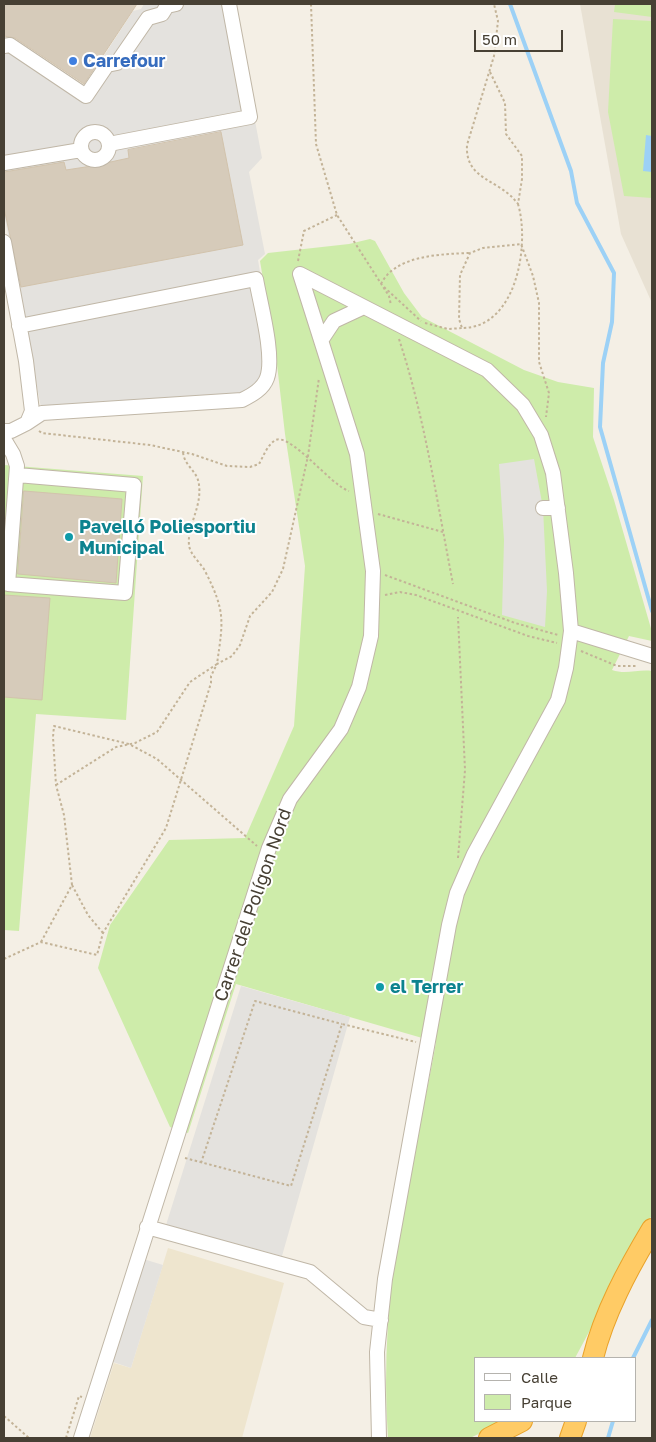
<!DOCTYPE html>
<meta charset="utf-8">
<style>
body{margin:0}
#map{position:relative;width:656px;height:1442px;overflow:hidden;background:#f4efe5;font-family:"Golos Text",sans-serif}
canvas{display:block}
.frame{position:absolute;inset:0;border:5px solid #474034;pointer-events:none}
.legend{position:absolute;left:474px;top:1357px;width:162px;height:65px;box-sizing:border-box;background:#fff;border:1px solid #b5b3ae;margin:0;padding:6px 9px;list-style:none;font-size:15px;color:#474034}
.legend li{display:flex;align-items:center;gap:10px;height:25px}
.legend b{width:25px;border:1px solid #b5b3ae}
.scale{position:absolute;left:474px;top:30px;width:89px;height:22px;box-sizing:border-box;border:2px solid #474034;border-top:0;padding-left:6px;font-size:15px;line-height:18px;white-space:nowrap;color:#474034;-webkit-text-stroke:4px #fff;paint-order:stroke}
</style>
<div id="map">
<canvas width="656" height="1442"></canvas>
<div class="frame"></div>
<ul class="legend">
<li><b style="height:6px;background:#fff"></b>Calle</li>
<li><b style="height:14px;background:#ceecaa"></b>Parque</li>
</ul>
<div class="scale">50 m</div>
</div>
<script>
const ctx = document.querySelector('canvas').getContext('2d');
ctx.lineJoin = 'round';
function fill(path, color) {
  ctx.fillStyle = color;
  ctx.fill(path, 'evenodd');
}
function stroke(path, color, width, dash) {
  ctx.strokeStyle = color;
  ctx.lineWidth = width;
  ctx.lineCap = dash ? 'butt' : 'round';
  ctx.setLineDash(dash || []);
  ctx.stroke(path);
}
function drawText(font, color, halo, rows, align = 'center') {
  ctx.font = font + ' "Golos Text",sans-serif';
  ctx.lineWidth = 4;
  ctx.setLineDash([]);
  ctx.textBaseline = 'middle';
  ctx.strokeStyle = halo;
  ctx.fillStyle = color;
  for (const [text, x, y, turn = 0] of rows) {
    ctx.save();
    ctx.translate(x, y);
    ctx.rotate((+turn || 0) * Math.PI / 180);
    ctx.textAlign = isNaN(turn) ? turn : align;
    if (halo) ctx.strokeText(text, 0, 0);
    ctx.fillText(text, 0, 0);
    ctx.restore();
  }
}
const residential = new Path2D(`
 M580 4H652V303L621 234Z`);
const education = new Path2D(`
 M168 1248 284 1283 242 1438H90L114 1363 131 1368Z`);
const green = new Path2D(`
 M615 4H652V17L614 12Z
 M613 19 652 21V198L624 196 608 112Z
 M370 239 375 241 404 293 422 317 524 370 558 382 594 388 593 437 614 500 652 632V641L629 636 612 670C626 675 638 669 652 671V1215L575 1358H475V1421H506L470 1438H388C383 1365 388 1290 401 1218 411 1159 426 1101 436 1042L236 984 188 1133 170 1127 98 968 110 925 169 840 245 838 294 726 305 566 285 434 276 356 260 261 268 253 349 244Z
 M4 465 143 476 126 720 36 714 19 931 4 930Z`);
const parking = new Path2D(`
 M144 4H233L262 158 249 172 265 254 258 260 274 357 261 394 42 413 4 213V36H9L84 86 133 11 141 9Z
 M534 459 543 508 547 591 545 627 502 615 504 540 499 464Z
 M241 986 350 1017 282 1256 166 1225Z
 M140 1258 163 1265 131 1368 107 1360Z`);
const water = new Path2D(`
 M646 135 652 136V172L643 171Z`);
const stream = new Path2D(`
 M510 4 571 171 577 203 614 273 612 322 603 363 600 427 652 611
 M633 1358 652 1320
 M608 1438 613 1421`);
const building = new Path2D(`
 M4 4H137L84 84 15 38 4 36Z
 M221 132 243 245 21 287 4 208V172L64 162 66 170 92 166 129 158 128 150Z
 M24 491 122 499 116 583 18 574Z
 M4 595 50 598 42 700 4 697Z`);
const path = new Path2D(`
 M311 4 316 144 337 215 389 296 391 305
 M490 72 505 103 506 134 522 156V179L518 204C499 178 465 181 467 145L494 56 498 21 494 4
 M518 204C530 244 517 328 462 328L459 319 460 275 470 253 483 248 521 244 533 276 539 303V362L549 393 546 417
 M298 261 304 231 337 215
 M381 284C395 255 442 254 470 253
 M384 287 421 321
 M425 323 448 329 462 328
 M399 339C425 418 437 502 453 584
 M39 431 42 433 150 445 192 454 227 466 250 467 259 464C263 457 267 446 274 441 288 429 331 486 349 491
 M378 514 443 532
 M385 575 515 623 558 635
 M385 595 400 592 416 595 528 636 557 643
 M581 651 617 666H638
 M56 785 116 747 135 743 157 732 190 682 217 664C223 621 226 612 205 571 201 563 190 555 189 545 187 526 202 507 199 485 198 471 184 466 183 452
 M458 858 465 770 458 617
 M72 885 88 915 103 933
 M41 942 72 885 64 815 56 785 53 737 54 726 129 744 157 759 257 846
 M4 959 41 942 97 955 103 933 166 828 211 683V676L217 664 232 656 240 645 250 616 272 592 283 569 308 456 319 378
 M185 1158 291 1186 342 1024 416 1042
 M201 1163 255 1001 342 1024
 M4 1416 29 1438
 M66 1438 79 1396 82 1397`);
const minor = new Path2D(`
 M4 46 10 45 86 96 107 65 117 63 148 18 162 14 167 6 176 4
 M81 146a14 14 0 1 1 28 0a14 14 0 1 1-28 0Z
 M109 144 250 117 229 4
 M4 163 81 150
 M4 242 26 361 32 411 27 423 11 431H4
 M300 274 487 370 523 405 541 435 553 473 566 573 571 631 566 668 558 700 474 854 457 893 449 925 385 1279 377 1352 379 1438
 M19 326 256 279C260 303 275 356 267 378 263 389 252 395 242 400L42 413 27 423
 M322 339 334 321 364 307
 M4 439 13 454 17 466 8 584 125 593 134 485 17 475
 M543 508H558
 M571 631 652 656
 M147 1227 310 1272 364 1317 381 1320
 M81 1438 269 848 290 799 341 729 359 687 371 636 373 571 357 454 300 274`);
const highway = new Path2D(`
 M593 1358C604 1313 628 1269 652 1229
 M489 1438 522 1421
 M570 1438 576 1421`);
const markers = [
 [73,61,5,"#3f7fe0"],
 [69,537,5,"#0f9aa8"],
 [380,987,5,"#0f9aa8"]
];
const shopNames = [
 ["Carrefour",83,61]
];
const cultureNames = [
 ["Pavelló Poliesportiu",79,527],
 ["Municipal",79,548],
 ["el Terrer",390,987]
];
const streetNames = [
 ["Carrer del Polígon Nord",253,905,-71]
];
fill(residential, '#e8e1d3');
fill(education, '#eee5ce');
fill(green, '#ceecaa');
fill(parking, '#e4e2de');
fill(water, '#9cd1f6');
stroke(stream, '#9cd1f6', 4);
fill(building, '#d6cbba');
stroke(building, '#d2c3ac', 1);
stroke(minor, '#c0b7a7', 16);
stroke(highway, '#e9a22a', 22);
stroke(path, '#c3b397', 2, [2.5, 2.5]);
stroke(minor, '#fff', 14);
stroke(highway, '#ffcb65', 20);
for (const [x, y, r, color] of markers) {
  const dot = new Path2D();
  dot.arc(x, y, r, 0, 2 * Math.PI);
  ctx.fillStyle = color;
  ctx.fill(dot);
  stroke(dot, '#fff', 2);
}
drawText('bold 18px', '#366cbe', '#fff', shopNames, 'left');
drawText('bold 18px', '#0d838f', '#fff', cultureNames, 'left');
drawText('18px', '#474034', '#fff', streetNames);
</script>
